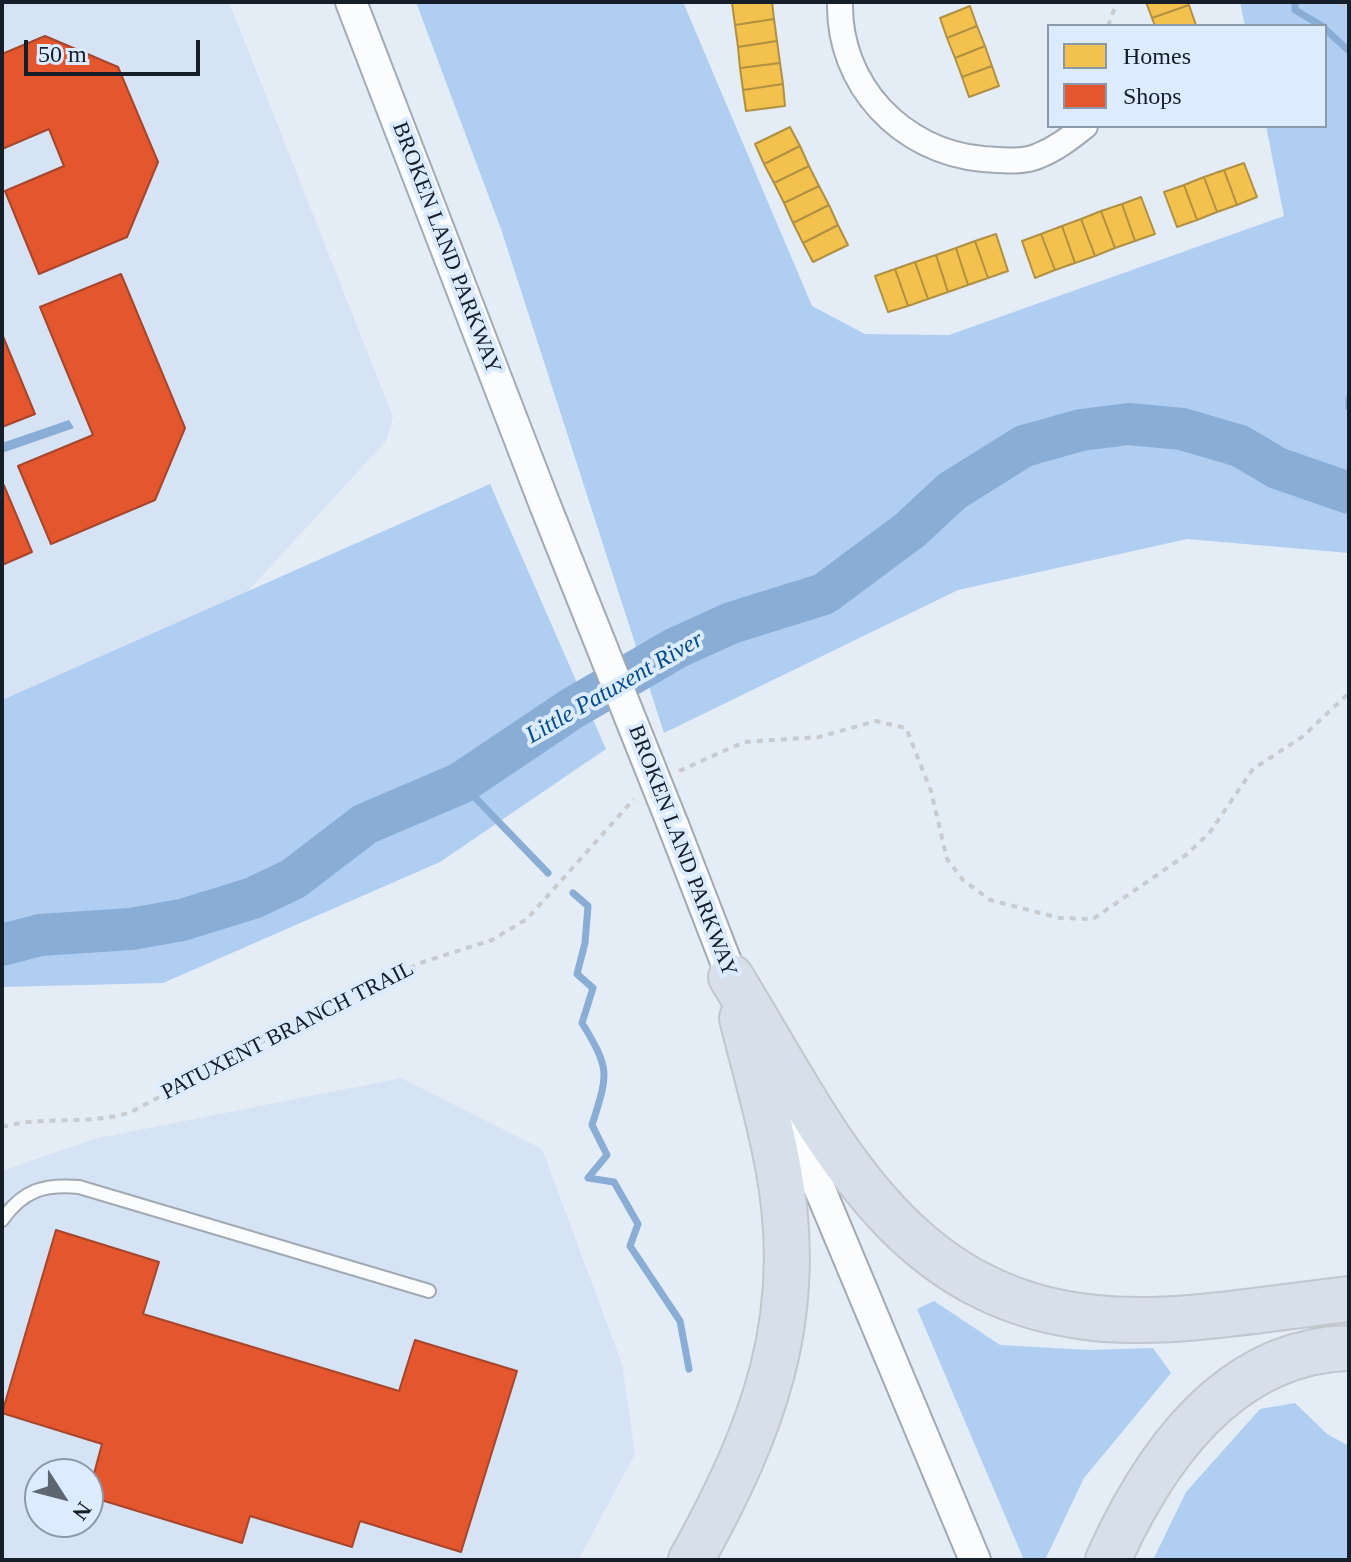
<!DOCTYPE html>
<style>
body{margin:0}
#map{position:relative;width:1351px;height:1562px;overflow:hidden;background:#e4ecf6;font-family:Georgia,serif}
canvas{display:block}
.frame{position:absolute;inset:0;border:4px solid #151e29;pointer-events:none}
.legend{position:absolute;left:1047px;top:24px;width:280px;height:104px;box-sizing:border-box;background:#dcebfe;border:2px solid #8c99a9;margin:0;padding:10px 14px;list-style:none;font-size:24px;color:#151e29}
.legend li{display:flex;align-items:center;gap:16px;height:40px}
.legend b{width:40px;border:2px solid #8c99a9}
.north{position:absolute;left:24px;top:1458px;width:80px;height:80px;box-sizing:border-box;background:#dcebfe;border:2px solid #8c99a9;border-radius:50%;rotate:126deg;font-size:22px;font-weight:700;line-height:32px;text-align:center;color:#151e29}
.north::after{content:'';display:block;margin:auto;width:28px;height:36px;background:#5d6671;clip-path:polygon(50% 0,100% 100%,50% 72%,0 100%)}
.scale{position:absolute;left:24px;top:40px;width:176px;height:36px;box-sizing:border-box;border:4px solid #151e29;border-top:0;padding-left:10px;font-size:24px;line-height:28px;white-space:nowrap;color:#151e29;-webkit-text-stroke:6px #dcebfe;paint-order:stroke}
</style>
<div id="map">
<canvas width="1351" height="1562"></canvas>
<div class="frame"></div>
<ul class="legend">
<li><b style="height:22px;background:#f2c14e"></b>Homes</li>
<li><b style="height:22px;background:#e4572e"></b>Shops</li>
</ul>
<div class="north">N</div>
<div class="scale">50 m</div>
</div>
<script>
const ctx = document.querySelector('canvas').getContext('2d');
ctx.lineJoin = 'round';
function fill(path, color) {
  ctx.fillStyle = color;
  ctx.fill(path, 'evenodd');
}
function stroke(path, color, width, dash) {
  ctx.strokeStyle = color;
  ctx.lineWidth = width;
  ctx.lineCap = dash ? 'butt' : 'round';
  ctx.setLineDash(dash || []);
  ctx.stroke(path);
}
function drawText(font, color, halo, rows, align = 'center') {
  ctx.font = font + ' Georgia,serif';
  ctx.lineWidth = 8;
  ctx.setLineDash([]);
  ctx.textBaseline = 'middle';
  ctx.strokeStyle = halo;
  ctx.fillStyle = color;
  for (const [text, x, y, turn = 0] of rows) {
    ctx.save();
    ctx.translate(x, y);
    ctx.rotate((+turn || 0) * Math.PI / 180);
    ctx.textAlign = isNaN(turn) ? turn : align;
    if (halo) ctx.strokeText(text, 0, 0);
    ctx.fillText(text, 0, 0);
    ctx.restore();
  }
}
const built = new Path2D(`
 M2 2H229L393 417 386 441 247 592 2 700Z
 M401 1078 542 1149 622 1364 635 1454 578 1560H2V1171L94 1139ZM40 1474H88V1522H40Z`);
const forest = new Path2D(`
 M416 2H683L812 306 865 334 949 335 1284 216 1266 126H1325V26H1245L1240 2H1349V553L1187 539 958 590 664 733 501 229Z
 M490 484 606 749 440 862 163 983 2 987V700Z
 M934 1301 1000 1345 1089 1350 1153 1348 1171 1373 1084 1478 1045 1560H1024L917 1309Z
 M1295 1403 1327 1434 1349 1446V1560H1153L1186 1492 1260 1409Z`);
const water = new Path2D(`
 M69 420 74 428 2 453V443Z`);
const homes = new Path2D(`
 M772 2 774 19 735 25 732 3Z
 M1146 2H1188L1189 5 1152 18Z
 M1189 5 1196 25 1155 26 1152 18Z
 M970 6 977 26 947 38 940 18Z
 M774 19 777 41 738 47 735 25Z
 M977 26 985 46 955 58 947 38Z
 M777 41 780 63 740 68 738 47Z
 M985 46 992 66 962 77 955 58Z
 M780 63 783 84 743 90 740 68Z
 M992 66 999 86 969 97 962 77Z
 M783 84 785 106 746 111 743 90Z
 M790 127 800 146 764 164 755 144Z
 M800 146 809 166 774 183 764 164Z
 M1244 163 1257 197 1237 205 1224 170Z
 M809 166 819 186 784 203 774 183Z
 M1224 170 1237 205 1217 212 1204 177Z
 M1204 177 1217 212 1197 220 1184 185Z
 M1184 185 1197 220 1177 227 1164 192Z
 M819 186 829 205 793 223 784 203Z
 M1141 197 1155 234 1135 241 1122 204Z
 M1122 204 1135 241 1115 248 1101 211Z
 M829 205 838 225 803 243 793 223Z
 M1101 211 1115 248 1095 256 1081 219Z
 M1081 219 1095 256 1075 263 1062 226Z
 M838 225 848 245 813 262 803 243Z
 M1062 226 1075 263 1055 270 1041 234Z
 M996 234 1008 271 988 278 975 241Z
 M1041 234 1055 270 1035 278 1022 241Z
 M975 241 988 278 968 285 956 248Z
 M956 248 968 285 948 292 936 255Z
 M936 255 948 292 928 299 915 262Z
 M915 262 928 299 908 306 895 269Z
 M895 269 908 306 888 312 875 276Z`);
const shops = new Path2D(`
 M45 36 118 67 158 162 127 237 39 274 5 191 64 166 49 129 2 149V54Z
 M121 274 185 428 155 500 51 544 18 466 93 435 40 307Z
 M2 334 35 414 2 427Z
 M2 481 32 552 2 565Z
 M56 1230 159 1262 143 1314 399 1391 415 1340 517 1371 461 1552 360 1521 352 1547 250 1516 242 1543 88 1496 102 1444 2 1413Z`);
const stream = new Path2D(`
 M1295 2V10L1322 26
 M1325 29 1349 51
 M1349 399V407
 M461 783 548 873
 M573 893 588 906 585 943 577 974 593 988 582 1023C611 1070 608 1074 592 1125L607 1155 588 1178 614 1182 638 1224 630 1246 680 1321 689 1369`);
const river = new Path2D(`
 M2 945 40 935 131 929 182 920 253 898 293 879 365 824 461 783 571 709 676 648 731 623 824 594 910 530 952 491 1024 446 1081 430 1129 424 1182 429 1240 446 1277 468 1349 493`);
const path = new Path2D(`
 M1340 2 1349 10
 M1108 26 1117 2
 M679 771 744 742 819 737 876 721 906 728 931 791 947 859 963 880 990 900 1060 918 1093 919 1186 855 1210 832 1253 769 1302 737 1349 693
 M2 1127C44 1115 90 1126 131 1112L365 987 423 962 492 940 527 919 634 799`);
const service = new Path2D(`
 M2 1220C23 1190 44 1184 79 1187L429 1291`);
const minor = new Path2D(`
 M840 2C838 85 902 152 983 159 1000 160 1023 163 1038 156 1056 149 1070 138 1085 126`);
const tertiary = new Path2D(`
 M351 2 545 505
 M673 825 738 993
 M775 1082 975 1560`);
const motorway = new Path2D(`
 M731 977C824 1128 894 1298 1095 1318 1178 1326 1266 1308 1349 1299
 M691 1560C763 1430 807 1317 778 1166 769 1116 754 1067 742 1018
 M1108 1560C1153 1460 1227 1351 1349 1348`);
const tertiaryBridge = new Path2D(`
 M545 505 673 825`);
const streetNames = [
 ["BROKEN LAND PARKWAY",446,248,69],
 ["BROKEN LAND PARKWAY",682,851,69],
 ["PATUXENT BRANCH TRAIL",288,1031,-27]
];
const waterNames = [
 ["Little Patuxent River",615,688,-30]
];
fill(built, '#d6e3f4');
fill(forest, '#b0cef2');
fill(water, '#8aadd6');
fill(homes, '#f2c14e');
stroke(homes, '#b09043', 2);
fill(shops, '#e4572e');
stroke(shops, '#a6462c', 2);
stroke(stream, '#8aadd6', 7);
stroke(river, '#8aadd6', 42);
stroke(service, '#a1a9b2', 16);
stroke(minor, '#a1a9b2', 28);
stroke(tertiary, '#a1a9b2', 34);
stroke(motorway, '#c2c6cd', 48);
stroke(path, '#c8cbd0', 4, [6, 6]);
stroke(service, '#fbfcfe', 12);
stroke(minor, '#fbfcfe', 24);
stroke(tertiary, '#fbfcfe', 30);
stroke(motorway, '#d6dfea', 44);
stroke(tertiaryBridge, '#a1a9b2', 34, []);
stroke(tertiaryBridge, '#fbfcfe', 30);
drawText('22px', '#151e29', '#dcebfe', streetNames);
drawText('italic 24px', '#004b8d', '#dcebfe', waterNames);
</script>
